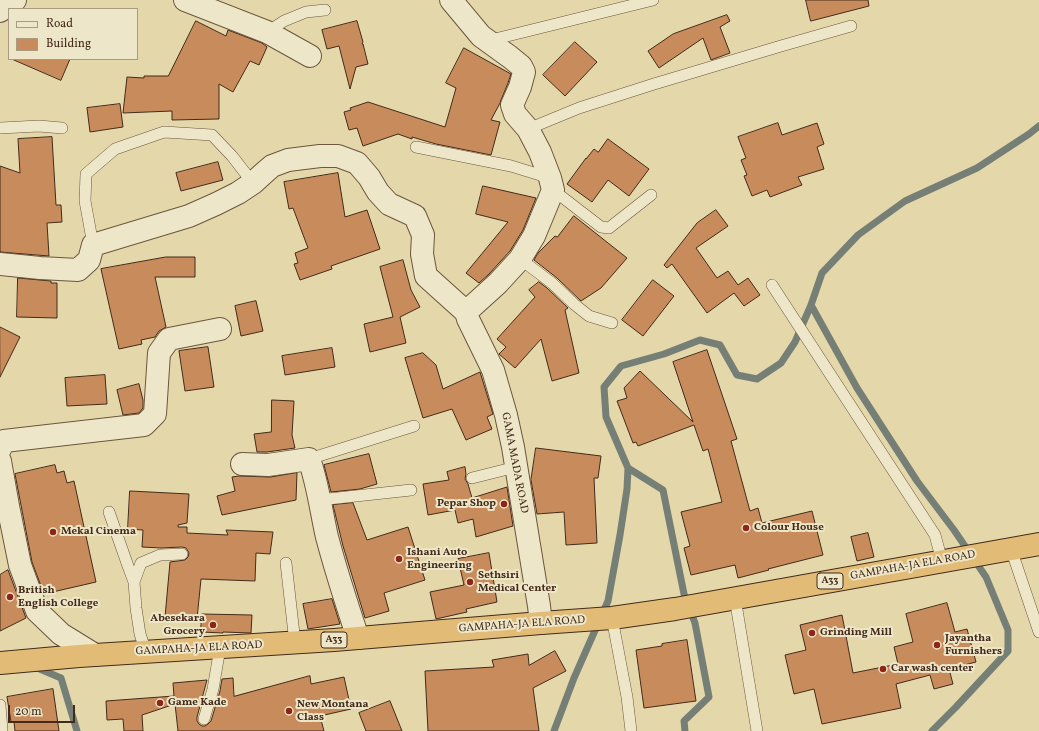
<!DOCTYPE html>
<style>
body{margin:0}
#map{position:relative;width:1039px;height:731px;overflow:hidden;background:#e4d8ab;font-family:Vollkorn,serif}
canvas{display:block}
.legend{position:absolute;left:8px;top:8px;width:130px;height:52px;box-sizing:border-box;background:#ede6c8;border:1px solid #a99b82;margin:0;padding:5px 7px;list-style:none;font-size:12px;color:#432a1a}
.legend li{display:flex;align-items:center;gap:8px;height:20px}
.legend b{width:20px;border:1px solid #a99b82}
.scale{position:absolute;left:8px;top:705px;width:67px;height:18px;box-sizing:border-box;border:2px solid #432a1a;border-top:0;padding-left:5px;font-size:12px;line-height:14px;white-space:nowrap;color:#432a1a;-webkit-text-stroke:3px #ede6c8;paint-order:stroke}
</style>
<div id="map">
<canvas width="1039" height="731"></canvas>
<ul class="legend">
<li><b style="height:5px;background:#ede6c8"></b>Road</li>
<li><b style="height:11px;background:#c88b5c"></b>Building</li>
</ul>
<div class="scale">20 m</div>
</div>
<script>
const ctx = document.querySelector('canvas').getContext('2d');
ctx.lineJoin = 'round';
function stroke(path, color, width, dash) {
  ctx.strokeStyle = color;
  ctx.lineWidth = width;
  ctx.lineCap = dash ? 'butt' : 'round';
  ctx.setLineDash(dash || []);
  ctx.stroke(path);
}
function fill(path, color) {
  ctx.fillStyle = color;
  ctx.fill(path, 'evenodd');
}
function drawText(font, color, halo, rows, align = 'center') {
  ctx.font = font + ' Vollkorn,serif';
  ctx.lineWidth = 4;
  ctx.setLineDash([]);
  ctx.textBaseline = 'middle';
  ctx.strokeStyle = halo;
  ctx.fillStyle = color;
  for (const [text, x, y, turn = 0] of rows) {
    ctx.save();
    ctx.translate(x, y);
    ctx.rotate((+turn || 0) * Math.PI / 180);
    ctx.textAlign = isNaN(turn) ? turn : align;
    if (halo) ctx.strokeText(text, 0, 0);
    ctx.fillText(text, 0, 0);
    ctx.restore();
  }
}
const stream = new Path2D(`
 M811 305 857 388 917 481 954 530 986 577 1008 630V651L956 707 932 731
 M628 468 663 490 684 594 695 623 709 697 684 721 685 731
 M35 667 61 678 77 731
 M554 731 574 678 608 601 620 535 627 489 628 468 606 417 604 387 621 366 664 354 700 340 720 345 737 375 757 379 781 363 795 342 811 305 822 273 858 235 905 201 977 168 1029 134 1039 126`);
const building = new Path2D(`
 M806 0H868L869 6 811 21Z
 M727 15 730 21 720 27 730 53 711 60 703 38 659 68 648 51 673 34Z
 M196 21 226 36 228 30 262 43 267 47 259 65 250 61 233 92 219 84V119L172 120V111L123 113 127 77 144 78V76H168Z
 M357 21 363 42 362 44H363L368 64 356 67 350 89 339 46 327 49 322 30Z
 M575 42 597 62 565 96 543 75Z
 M464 48 511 74 508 83 501 100 500 103 491 120 500 122 491 155 436 144 412 137V139L398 134 363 146 357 128 349 130 344 112 351 110 350 108 368 102 445 127 456 88 446 83Z
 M12 59H70L61 80Z
 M120 104 123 127 90 132 87 108Z
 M778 123 782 135 817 123 824 144 817 147 824 169 798 177 802 185 770 197 767 190 752 196 744 176 747 175 741 160 746 158 738 137Z
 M52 137 56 205H61L62 222 47 223 49 256 0 252V166L20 173 18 139Z
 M608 139 649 169 629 196 608 180 592 202 567 184 586 158V159L594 149 598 152Z
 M218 162 223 180 181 191 176 173Z
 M338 173 345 217 367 210 380 249 331 266 332 269 300 280 294 264 298 263 295 253 308 248 293 208 289 209 284 182Z
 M483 186 536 198 523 230 510 251 489 274 479 283 466 273 508 222 476 214Z
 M716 210 728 226 696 248 717 278 728 271 738 285 748 278 760 295 744 306 734 293 707 313 672 264 667 268 664 265 697 223Z
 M574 216 627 258 601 288 581 301 557 278 534 260 538 253 555 236 557 237Z
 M166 257H195V277H155L166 327 159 331 155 337 141 340 142 344 119 349 101 269Z
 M403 260 411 290 420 307 400 317 406 343 370 352 364 324 393 317 380 267Z
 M18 278 51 281V283H57V318L17 317Z
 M653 280 674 296 643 336 622 320Z
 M539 282 547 288 568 308 565 310 579 373 552 381 541 339 515 368 499 354 506 347 497 339 535 297 529 290Z
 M256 301 263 331 241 336 235 306Z
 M0 327 20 337 0 377Z
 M208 347 214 387 185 391 179 351Z
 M332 348 335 367 285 375 282 356Z
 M707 350 737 439 731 441 750 511 758 508 762 523 812 511 823 555 768 569 769 570 738 578 735 565 691 575 684 548 690 546 681 512 722 502 708 449 703 451 694 425 638 446 636 442 633 443 617 401 627 398 624 388 640 371 693 422 673 362Z
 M423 353 436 365 443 389 480 372 493 414 487 417 492 429 466 440 452 409 423 418 405 358Z
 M105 375 107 404 67 406 65 378Z
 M139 384 143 400V408L139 413 123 415 117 390Z
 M272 400 294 401 292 435 295 448 267 452H257L254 434 271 432Z
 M536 448 601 456 598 478H594L597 543 566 545 564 512 537 514 531 480Z
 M369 454 377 484 360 489 331 492 324 465Z
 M55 465 57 473 64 471 67 483 74 481 96 582 44 594 32 562 15 474Z
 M465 467 466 474 465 479 468 484 472 498 507 487 513 526 476 537 473 519 458 523 455 510 428 515 423 484 449 480 447 472Z
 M297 473 296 500 222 515 217 496 235 491 232 477 239 476 270 477Z
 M130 491 189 494 187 523 178 525V527H187V533L228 535 226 530 273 532 270 554 256 553 255 581 201 579 197 619 165 617 170 562 185 560 188 557 189 553 188 551 186 548 182 547 161 548 142 547 143 530 128 529Z
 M353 503 367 540 408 527 425 580 384 593 389 611 365 618 343 546 333 505Z
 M868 533 874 557 857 561 851 537Z
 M489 553 497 602 466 609 467 612 436 619 430 592 464 585 458 559Z
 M8 570 26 618 0 631V575Z
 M332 599 340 624 308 629 303 604Z
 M947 603 955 632 967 629 976 662 949 669 953 684 934 689 930 675 896 684 901 708 822 724 814 689 794 694 785 655 806 650 800 625 842 615 853 673 898 664 894 647 913 642 906 614Z
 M202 614 252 615 251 633 223 632V633L201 632Z
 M687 640 696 701 644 708 636 650 662 646V644Z
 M555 651 566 671 533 688 539 731H428L425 671 494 667 492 660 528 654 529 665Z
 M310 676 311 684 344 677 351 709 320 716 324 731H178L175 704 142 715 143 731H124L123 719 107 720 106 701 174 696 173 683 207 680 197 717V721L199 724 202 726H205L208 724 211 721 220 691 222 679 233 678 234 696Z
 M53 689 59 731H15L14 722H11L7 697Z
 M390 701 402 731H366L359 713Z`);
const lane = new Path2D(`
 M267 32 284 21 306 12 325 10
 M487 41 653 0
 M0 128 39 126 62 128
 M528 129 579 108 654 84 781 46 851 26
 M416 147 511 166 550 178
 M553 190 601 227 609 228 651 195
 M93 245 85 201 86 174 115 149 164 132 212 135 232 156 253 183
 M520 259 552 283 574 304 589 316 612 323
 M772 285 935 535 942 561
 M309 459 414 426
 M472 478 516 467
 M319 500 411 490
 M109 512 128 566 134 582 136 608 140 634 146 652
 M1011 549 1039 632
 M286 563 295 643
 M134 582 141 563 160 555 182 554
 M735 598 757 731
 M612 618 627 697 631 731
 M0 705 2 731
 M204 719 213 689 220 648`);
const street = new Path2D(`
 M185 0 267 32 310 56
 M451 0 481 36 510 57 521 66 524 72 520 87 512 105 515 114 528 129 540 152 550 178 553 190 534 236 520 259 498 283 466 312 468 319 493 370 506 415 513 447 539 606 541 623
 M0 11 15 0
 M0 264 40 268 78 270 89 260 93 245 189 216 216 204 238 193 253 183 264 173 272 166 288 160 320 156H338L357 163 369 177 378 192 389 204 415 216 423 235 422 254 426 276 466 312
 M0 449 4 441 144 425 155 414 159 353 169 339 220 329
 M0 461 8 506 20 565 37 611 61 634 95 655
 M242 464 268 465 309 459C318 484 321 511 327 537 336 571 347 605 358 638`);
const highway = new Path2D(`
 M0 663 79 656 334 640 541 623 612 618 675 609 1039 544`);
const markers = [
 [504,504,4,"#8f2418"],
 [746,528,4,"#8f2418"],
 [53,532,4,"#8f2418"],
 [399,559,4,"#8f2418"],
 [470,582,4,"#8f2418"],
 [10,597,4,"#8f2418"],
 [213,625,4,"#8f2418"],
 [812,633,4,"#8f2418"],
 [937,645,4,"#8f2418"],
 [883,669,4,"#8f2418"],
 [160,703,4,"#8f2418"],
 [289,711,4,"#8f2418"]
];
const shields = [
 [830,581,26],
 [334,640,26]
];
const shieldNames = [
 ["A33",830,581],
 ["A33",334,640]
];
const streetNames = [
 ["GAMA MADA ROAD",514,463,79],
 ["GAMPAHA-JA ELA ROAD",913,566,-10],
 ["GAMPAHA-JA ELA ROAD",522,625,-4],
 ["GAMPAHA-JA ELA ROAD",199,649,-3]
];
const poiNames = [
 ["Pepar Shop",496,504,"right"],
 ["Colour House",754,528],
 ["Mekal Cinema",61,532],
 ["Ishani Auto",407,553],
 ["Engineering",407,566],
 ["Sethsiri",478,576],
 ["Medical Center",478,589],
 ["British",18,591],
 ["English College",18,604],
 ["Abesekara",205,619,"right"],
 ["Grocery",205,632,"right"],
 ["Grinding Mill",820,633],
 ["Jayantha",945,639],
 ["Furnishers",945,652],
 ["Car wash center",891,669],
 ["Game Kade",168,703],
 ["New Montana",297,705],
 ["Class",297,718]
];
stroke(stream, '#767f75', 7);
fill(building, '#c88b5c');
stroke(building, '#432a1a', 1);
stroke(lane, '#6b563e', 12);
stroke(street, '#6b563e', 24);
stroke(highway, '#432a1a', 24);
stroke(lane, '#ede6c8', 11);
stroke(street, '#ede6c8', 22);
stroke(highway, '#e2bc76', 22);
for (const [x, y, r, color] of markers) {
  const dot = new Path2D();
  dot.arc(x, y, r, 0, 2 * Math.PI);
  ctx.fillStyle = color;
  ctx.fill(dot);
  stroke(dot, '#ede6c8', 1.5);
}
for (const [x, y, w] of shields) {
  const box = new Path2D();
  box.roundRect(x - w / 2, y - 8, w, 16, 3);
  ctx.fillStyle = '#ede6c8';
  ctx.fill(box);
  stroke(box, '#432a1a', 1);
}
drawText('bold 10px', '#432a1a', null, shieldNames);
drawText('11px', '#432a1a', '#ede6c8', streetNames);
drawText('bold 11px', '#432a1a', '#ede6c8', poiNames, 'left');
</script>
